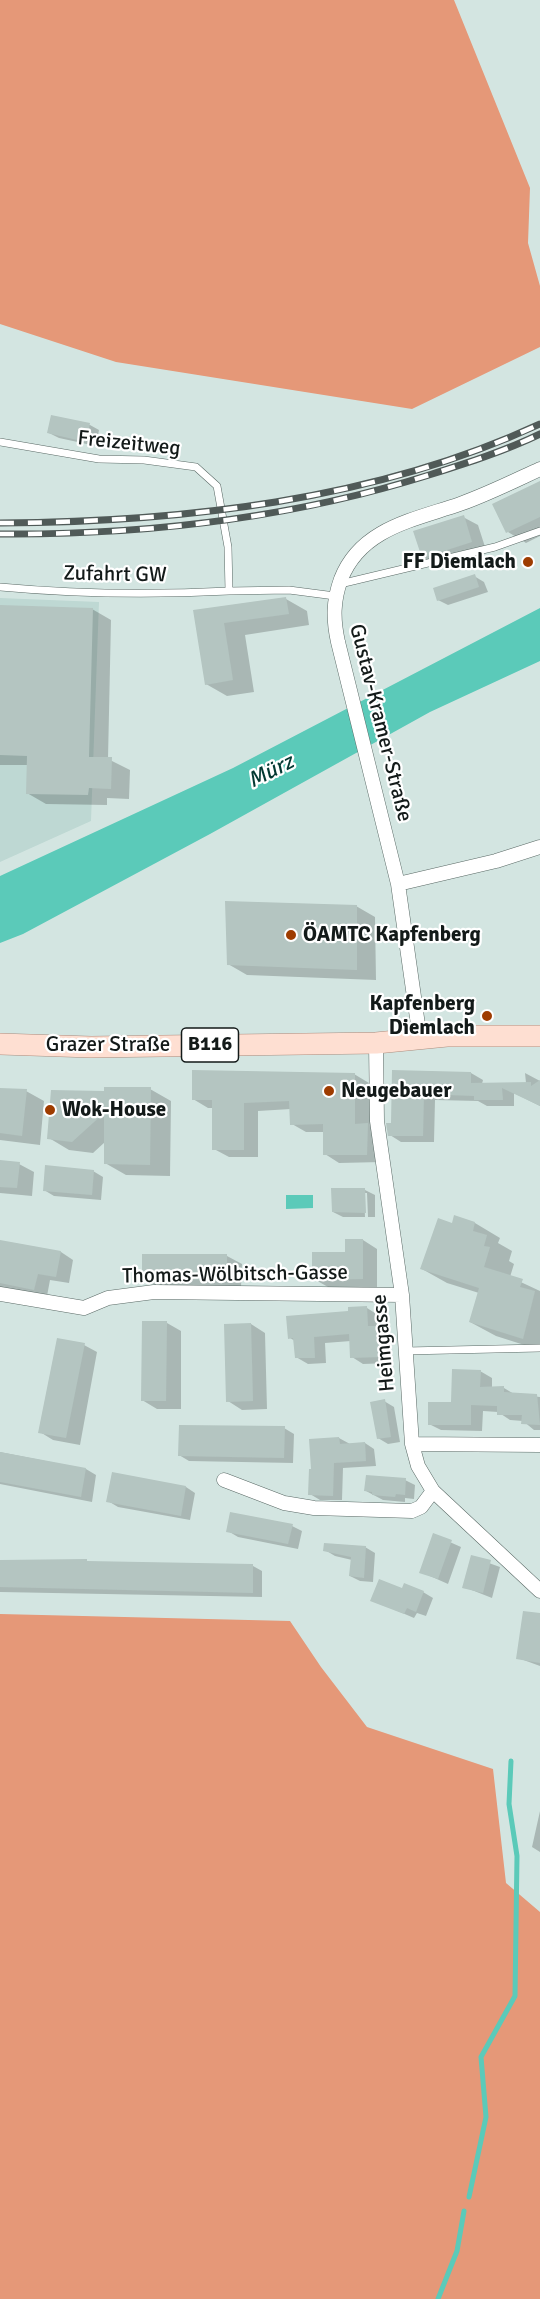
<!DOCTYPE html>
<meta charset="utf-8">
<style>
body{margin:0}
canvas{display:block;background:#d3e5e1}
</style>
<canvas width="540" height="2299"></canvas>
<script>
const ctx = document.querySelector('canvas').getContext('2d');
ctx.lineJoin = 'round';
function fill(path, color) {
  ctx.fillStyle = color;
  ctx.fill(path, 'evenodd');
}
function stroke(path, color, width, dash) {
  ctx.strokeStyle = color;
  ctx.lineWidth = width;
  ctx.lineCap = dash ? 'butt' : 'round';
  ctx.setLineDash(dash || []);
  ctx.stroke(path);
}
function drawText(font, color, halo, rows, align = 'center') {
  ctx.font = font + ' Signika,sans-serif';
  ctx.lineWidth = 4.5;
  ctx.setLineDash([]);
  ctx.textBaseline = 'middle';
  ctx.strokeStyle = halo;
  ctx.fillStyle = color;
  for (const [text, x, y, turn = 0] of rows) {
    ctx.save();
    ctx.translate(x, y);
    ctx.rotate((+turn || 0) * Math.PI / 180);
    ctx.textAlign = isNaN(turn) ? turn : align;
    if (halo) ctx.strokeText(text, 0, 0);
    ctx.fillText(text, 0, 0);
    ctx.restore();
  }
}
const built = new Path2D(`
 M0 598 99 602 91 821 0 862Z`);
const green = new Path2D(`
 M0 0H454L530 188 528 243 540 286V347L412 409 116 362 0 324Z
 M0 1614 290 1621 321 1667 367 1727 493 1769 506 1883 540 1912V2299H0Z`);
const water = new Path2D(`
 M540 608V661L430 712 210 834 23 934 0 943V876L233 768Z
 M286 1195H313V1208L286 1209Z`);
const shadow = new Path2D(`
 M90 425 99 430 96 446 59 438 49 433Z
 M540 483V536L526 543 508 532Z
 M463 517 478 525 486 550 437 566 423 557Z
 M474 576 484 582 488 592 448 605 438 600Z
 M286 599 307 611 309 625 245 635 254 692 227 696 206 684 195 611Z
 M0 607 92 609 111 620 108 759 130 770 129 799 107 798V805L46 804 27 793 28 765H0Z
 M356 906 375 917 376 980 247 975 228 964Z
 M394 1072 471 1073 483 1080 482 1084 526 1083 525 1073 540 1081V1106L514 1093V1106H487L478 1101 435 1100 434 1142H401L390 1135 393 1124Z
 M354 1074 369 1083 370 1126 382 1133V1162L339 1163 325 1154V1132H306L292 1124 291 1109 258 1111V1157H229L214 1149V1108H208L193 1099Z
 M150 1089 171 1101 170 1176 126 1175 105 1163V1142L93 1153 69 1150 49 1138 106 1093Z
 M0 1090 26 1091 44 1101 40 1145 0 1140Z
 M0 1162 19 1164 34 1172 32 1196 0 1193Z
 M93 1171 103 1177 101 1200 54 1196 44 1190Z
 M365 1190 375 1195V1217H368L367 1193H364L365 1217H343L333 1212Z
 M475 1223 500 1238 498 1243 512 1251 509 1261 514 1264 510 1277 540 1291V1350L496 1336 470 1322 479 1293 447 1283 422 1269 453 1225Z
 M363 1240 377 1249V1287H328L314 1279Z
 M0 1241 61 1252 73 1260 69 1283 50 1280 47 1296 0 1287Z
 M144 1255 227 1256 242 1264 241 1287H158L144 1278Z
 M367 1308 378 1315 379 1327 390 1334 391 1363 363 1364 352 1357 351 1341 325 1343 326 1363 308 1364 296 1357 295 1341 290 1338Z
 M167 1323 181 1331V1409H157L142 1400Z
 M251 1324 265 1333 267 1409 242 1410 228 1401Z
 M84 1345 97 1352 80 1445 53 1440 40 1432Z
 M480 1371 492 1378V1388H504L514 1394 540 1397V1430H534L523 1421 510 1420 498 1412 483 1411 482 1431 441 1430 429 1424 453 1403Z
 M384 1401 394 1407 400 1442 388 1444 378 1438Z
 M284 1428 294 1434 293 1463 189 1461 179 1455Z
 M339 1438 350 1444 365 1443 374 1449 376 1466 343 1468 342 1500H320L310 1494Z
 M0 1452 86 1469 96 1475 92 1502 0 1484Z
 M405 1480 415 1485 414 1499 405 1498V1502L383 1500 366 1491Z
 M186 1487 195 1493 190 1520 118 1507 108 1501Z
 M292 1526 302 1531 298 1549 238 1537 228 1531Z
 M434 1535 461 1547 448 1584 421 1572Z
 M365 1547 375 1553 373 1582 360 1581 350 1576 352 1560 335 1556 325 1550Z
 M472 1557 500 1567 492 1598 464 1587Z
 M0 1561 253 1566 262 1571V1597L0 1592Z
 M403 1590 423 1592 433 1598 426 1616 417 1613 414 1618 372 1600Z
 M540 1615V1666L518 1658Z
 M540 1811V1852L532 1847Z`);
const stream = new Path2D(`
 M469 2197 486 2117 481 2057 515 1996 517 1856 509 1804 511 1761
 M438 2299 457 2251 464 2211`);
const building = new Path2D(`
 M51 415 90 423 86 442 47 433Z
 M540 481V517L506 533 492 504Z
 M464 515 472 542 422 558 413 531Z
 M475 574 479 587 437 601 433 588Z
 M286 597 289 614 224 623 233 680 205 685 193 610Z
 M0 605 93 608 89 757H112L111 789 89 788 88 795 26 794 27 756 0 755Z
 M225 901 357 905V970L227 965Z
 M192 1070 355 1073V1124L368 1123 367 1155H323V1124L290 1125 289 1101 244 1103V1150H212V1100H192Z
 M392 1070 471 1072V1083L531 1082V1086L540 1080V1106L502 1088 503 1100H474V1096L424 1094 423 1136H388L386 1123H391Z
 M104 1087H151L150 1165 104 1164V1113L72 1142 47 1139 51 1090 104 1091Z
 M0 1088 27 1089 22 1136 0 1133Z
 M0 1160 20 1162 17 1188 0 1187Z
 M45 1165 94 1170 92 1195 43 1191Z
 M331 1188H365L366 1213 332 1212Z
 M454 1215 475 1222 473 1231 487 1235 484 1246 490 1247 484 1267 523 1279 520 1287 535 1291 523 1339 469 1322 479 1288 420 1269 438 1218 452 1223Z
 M345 1239H363V1279L312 1280V1252H345Z
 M0 1240 61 1251 56 1277 38 1274 34 1290 0 1283Z
 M142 1254H227V1280L142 1279Z
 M367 1306 368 1326H379L380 1357 350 1358 349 1334 314 1337 315 1358H295L293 1338 288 1339 286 1316 348 1311V1307Z
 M142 1321H167L166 1401H141Z
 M251 1323 253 1401 226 1402 224 1324Z
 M57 1338 85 1343 66 1438 38 1433Z
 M452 1369 481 1370 480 1387 504 1386V1392L537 1394 540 1425 521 1424 522 1415H497V1406L471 1405V1425H428V1402H451Z
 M385 1399 391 1437 377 1439 370 1402Z
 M179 1425 285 1426 284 1458 178 1456Z
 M339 1437 340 1444 365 1442 366 1461 334 1463 333 1496 308 1495 309 1469H311L309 1439Z
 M0 1452 86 1468 81 1497 0 1482Z
 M112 1472 186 1486 181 1516 106 1502Z
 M366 1475 406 1478 405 1495 396 1494 395 1497 372 1495V1492L364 1491Z
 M230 1512 293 1524 288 1544 226 1532Z
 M433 1533 452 1540 438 1579 419 1573Z
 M324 1543 366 1546 364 1578 349 1576 351 1557 323 1551Z
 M471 1555 491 1560 483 1593 462 1588Z
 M87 1559V1561L253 1564V1593L0 1587V1560Z
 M379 1579 402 1588 404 1583 424 1591 416 1612 407 1608 404 1614 370 1601Z
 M523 1611 540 1613V1663L516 1659Z`);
const service = new Path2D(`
 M0 442 99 459 144 460 196 467 217 486 228 547 229 591 289 590 335 596
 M340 584 495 547 540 531
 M0 587C76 594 153 595 229 591
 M406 1351 540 1348`);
const minor = new Path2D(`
 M398 884 496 861 540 847
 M420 1039 398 884 338 642C333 619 333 601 341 579 361 528 414 520 460 504 488 494 514 481 540 469
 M376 1043 377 1121 402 1295 412 1444 418 1466 433 1491 540 1591
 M0 1294 84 1308 108 1298 154 1292 402 1295
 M412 1444 540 1445
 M224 1480 284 1503 314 1508 412 1511 421 1507 433 1491`);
const primary = new Path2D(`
 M0 1044 91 1047 376 1043 447 1036H540`);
const rail = new Path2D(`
 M0 523C181 522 374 501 540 424
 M0 534C146 535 289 519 429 475 467 463 505 451 540 434`);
const markers = [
 [528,562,6,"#9e3c00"],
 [291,935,6,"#9e3c00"],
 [487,1016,6,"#9e3c00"],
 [329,1091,6,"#9e3c00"],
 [50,1110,6,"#9e3c00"]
];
const shields = [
 [210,1045,57]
];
const shieldNames = [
 ["B116",210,1045]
];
const streetNames = [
 ["Freizeitweg",129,444,6],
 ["Zufahrt GW",115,575,1],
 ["Gustav-Kramer-Straße",380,723,76],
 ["Grazer Straße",108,1045],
 ["Thomas-Wölbitsch-Gasse",235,1275,-1],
 ["Heimgasse",384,1343,-95]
];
const poiNames = [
 ["FF Diemlach",516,562,"right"],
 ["ÖAMTC Kapfenberg",303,935],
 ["Kapfenberg",475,1004,"right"],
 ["Diemlach",475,1028,"right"],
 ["Neugebauer",341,1091],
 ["Wok-House",62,1110]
];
const waterNames = [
 ["Mürz",271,772,-27]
];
fill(built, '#bed8d3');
fill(green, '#e59878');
fill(water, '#5bcab9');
fill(shadow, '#0003');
stroke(stream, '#5bcab9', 5);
fill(building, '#b4c5c1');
stroke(service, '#596965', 8);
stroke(minor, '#596965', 15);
stroke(primary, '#ab8c7e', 22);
stroke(service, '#fff', 7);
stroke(minor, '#fff', 14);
stroke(primary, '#fedfd2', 21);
stroke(rail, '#505a58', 7);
stroke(rail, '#fff', 4.5, [14]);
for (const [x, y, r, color] of markers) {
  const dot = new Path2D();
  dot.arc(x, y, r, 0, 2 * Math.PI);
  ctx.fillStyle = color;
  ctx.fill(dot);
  stroke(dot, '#fff', 2);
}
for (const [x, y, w] of shields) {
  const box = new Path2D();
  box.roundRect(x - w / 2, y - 17, w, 34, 4.5);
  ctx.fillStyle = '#fff';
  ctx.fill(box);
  stroke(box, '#131a19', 1.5);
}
drawText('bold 20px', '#131a19', null, shieldNames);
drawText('21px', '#131a19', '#fff', streetNames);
drawText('bold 21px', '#131a19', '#fff', poiNames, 'left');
drawText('italic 22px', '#033932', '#fff', waterNames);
</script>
